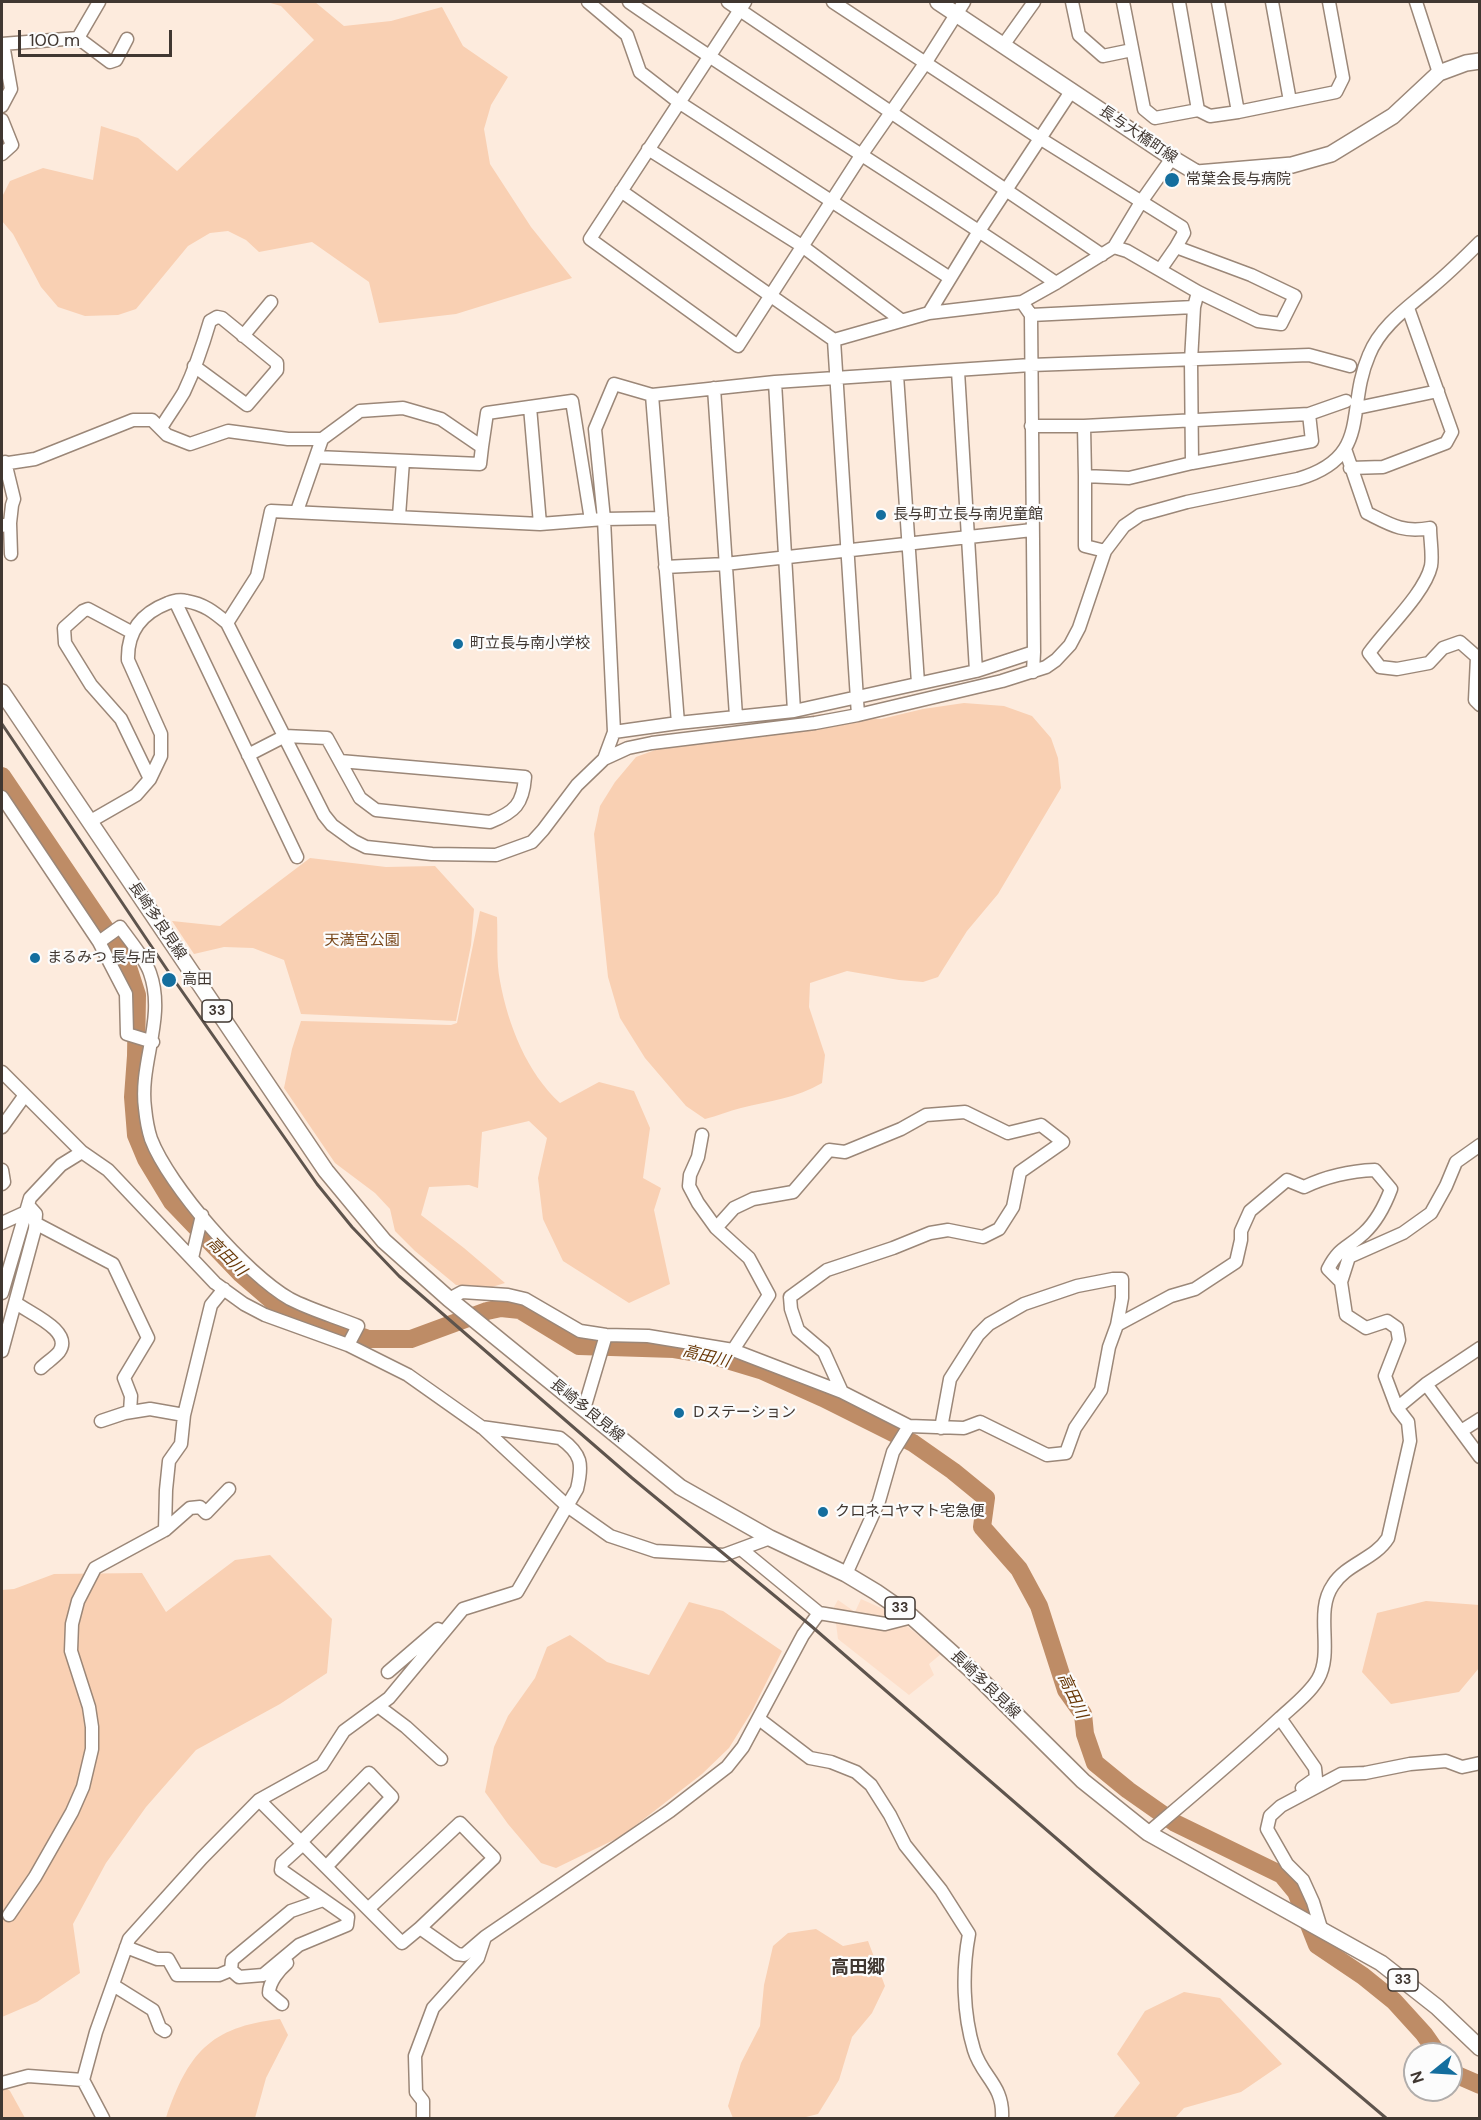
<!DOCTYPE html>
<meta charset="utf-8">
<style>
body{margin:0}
#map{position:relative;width:1481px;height:2120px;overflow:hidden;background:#fdebdd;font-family:"DM Sans",sans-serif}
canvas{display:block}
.frame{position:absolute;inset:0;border:3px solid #403731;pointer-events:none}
.north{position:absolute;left:1403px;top:2042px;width:60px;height:60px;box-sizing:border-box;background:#fcfcfc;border:2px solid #b1adab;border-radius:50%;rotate:252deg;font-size:16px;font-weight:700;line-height:24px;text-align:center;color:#403731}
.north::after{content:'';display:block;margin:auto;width:21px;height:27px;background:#146e9e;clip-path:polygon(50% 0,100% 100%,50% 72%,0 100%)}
.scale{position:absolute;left:18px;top:30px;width:154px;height:27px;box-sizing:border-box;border:3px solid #403731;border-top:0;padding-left:8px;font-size:18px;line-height:21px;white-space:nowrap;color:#403731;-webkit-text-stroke:4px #fcfcfc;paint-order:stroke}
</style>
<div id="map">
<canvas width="1481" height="2120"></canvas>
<div class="frame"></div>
<div class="north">N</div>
<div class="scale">100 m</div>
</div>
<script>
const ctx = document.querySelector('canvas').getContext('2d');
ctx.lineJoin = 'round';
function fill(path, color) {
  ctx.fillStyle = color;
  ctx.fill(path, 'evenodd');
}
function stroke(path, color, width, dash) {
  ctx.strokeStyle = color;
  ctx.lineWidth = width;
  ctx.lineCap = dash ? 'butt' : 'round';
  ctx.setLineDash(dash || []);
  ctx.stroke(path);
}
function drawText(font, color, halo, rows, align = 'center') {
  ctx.font = font + ' "DM Sans","Noto Sans JP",sans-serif';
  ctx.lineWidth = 4.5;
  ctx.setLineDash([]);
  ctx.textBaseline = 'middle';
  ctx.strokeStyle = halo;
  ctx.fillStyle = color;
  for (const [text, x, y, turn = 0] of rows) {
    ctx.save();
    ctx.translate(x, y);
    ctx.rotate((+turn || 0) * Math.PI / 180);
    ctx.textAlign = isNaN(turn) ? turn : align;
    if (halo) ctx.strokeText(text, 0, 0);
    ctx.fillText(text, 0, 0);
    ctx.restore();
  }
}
const built = new Path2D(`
 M861 1599 890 1612 941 1654 929 1664 934 1675 909 1695 838 1639 834 1607 838 1600 855 1612Z`);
const green = new Path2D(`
 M267 2H315L344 26 391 21 442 7 463 46 508 77 491 105 484 129 490 164 531 227 572 278 456 314 379 323 369 282 312 242 259 252 246 240 228 231 210 233 188 246 136 309 118 315 85 316 58 307 41 287 13 234 2 221V197L10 181 43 168 93 180 101 126 138 138 177 171 314 40 281 6Z
 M964 703 1004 706 1032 716 1051 738 1058 758 1061 788 998 894 967 931 938 977 923 982 899 980 847 971 810 983 809 1007 825 1055 822 1083C797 1098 769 1101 741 1108 729 1111 717 1116 705 1119L686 1106 645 1058 620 1018 608 977 602 920 594 834 600 806 615 782 636 757 677 742 821 714 881 719 923 709Z
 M310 858 386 867 435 866 474 909 471 945 456 1021 301 1014 284 960 253 948 224 947 194 954 172 921 220 926Z
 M480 911 497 917C498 938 496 961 500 981 508 1025 527 1073 560 1103L599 1082 634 1091 650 1128 643 1178 661 1188 654 1210 670 1284 629 1303 563 1261 543 1219 538 1178 547 1138 529 1121 482 1132 478 1188 469 1185 429 1187 421 1215 464 1248 505 1283 492 1287 456 1285 415 1251 395 1231 390 1209 375 1193 335 1163 284 1088 292 1049 301 1021 451 1025 457 1023Z
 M270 1555 332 1619 327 1673 280 1704 196 1750 146 1807 106 1863 73 1924 80 1973 37 2002 2 2017V1590L14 1589 54 1574 142 1573 166 1612 235 1560Z
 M1426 1601 1479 1605V1668L1459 1692 1391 1704 1362 1672 1377 1613Z
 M689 1602 723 1611 782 1651 752 1711 729 1748 702 1774 622 1836 556 1868 541 1863 508 1824 485 1792 494 1747 508 1716 535 1678 547 1647 570 1635 607 1662 649 1675Z
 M816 1929 843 1946 868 1941 885 1986 872 2013 852 2037 839 2080 818 2114 802 2118H733L728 2106 741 2063 760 2026 764 1985 773 1946 788 1933Z
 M1184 1992 1220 1998 1282 2064 1241 2092 1184 2108 1175 2118H1113L1140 2083 1117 2054 1145 2011Z
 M280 2019 288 2035 266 2078 255 2118H166C188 2054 209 2027 280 2019Z
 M2 2084 10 2091 25 2118H2Z`);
const river = new Path2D(`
 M2 776 119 949 128 967 137 995 136 1056 133 1097 136 1135 146 1159 172 1202 241 1274 277 1305 368 1339H411L487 1311 501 1308 520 1310 579 1346 674 1349 710 1355 763 1371 823 1398 913 1443 953 1471 986 1498 982 1527 1019 1569 1039 1606 1066 1690 1083 1714 1085 1734 1095 1763 1128 1790 1175 1823 1282 1875 1296 1892 1317 1945 1363 1976 1394 2001 1424 2034 1438 2054
 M1451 2070 1457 2075 1480 2085`);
const minor = new Path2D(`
 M588 2 627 35 640 72 680 103 950 278
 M629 2C769 99 915 186 1056 283
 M728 2 1102 255
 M745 2 590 239 738 346 862 154 926 62 964 2
 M833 2 1041 139 1182 227 1184 233 1176 247
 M1072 2 1079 35 1103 56 1132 50
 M1123 2 1144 109 1155 118 1198 110 1210 116 1238 112 1336 92 1343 78 1329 2
 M1179 2 1198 110
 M1218 2 1238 112
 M1272 2 1290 101
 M1416 2 1439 73
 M78 38 110 62 116 60 127 39
 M2 44 78 38 99 2
 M1004 44 1034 2
 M2 106 11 89 3 44
 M2 120 12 145 2 154
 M648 149 802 246 901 320
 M621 191 834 340
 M1114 247 1127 251 1198 292 1258 321 1281 324 1295 296 1251 275 1176 247 1160 270
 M1022 302 1031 315 1034 652 1033 672
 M929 313 979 231 1072 90
 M1031 315 1194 307 1198 292
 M243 336 271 302
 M958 371 976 671
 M897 375 918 683
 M775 382 794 711
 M714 388 736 716
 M652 395 678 723
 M530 407 540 524
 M1357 408 1438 391
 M1031 426H1084L1309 414 1346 401
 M1084 426 1085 476 1129 478 1192 463 1312 441 1309 414
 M161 428C168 416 177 404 184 392 195 369 203 345 210 321L217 317 222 318 277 363V370L247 405 194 366
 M1345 449 1367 513C1391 525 1403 533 1430 528 1430 540 1433 555 1431 566 1425 593 1386 629 1369 653L1380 667 1397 669 1429 663 1443 648 1460 642 1477 657 1475 700 1480 705
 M316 457 480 464 482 447
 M1192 463 1191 361 1194 307
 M2 464 35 459 133 420H152L167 435 190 444 228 431 288 439H322
 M1350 468 1383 467 1446 443 1452 432 1408 308
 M1085 476V546L1105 551
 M297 511 322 439 360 411 403 408 441 419 482 447 487 413 572 401 591 520
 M399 516 403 461
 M10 523 11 554
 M2 526 10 523 12 505 14 499 5 462
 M665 567 725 564 1032 530
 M175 601 297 857
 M227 623 257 576 271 511 540 524 604 519 662 518
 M133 633 88 609 83 611 64 628 65 643 91 685 121 719 150 779
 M858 715 834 340 929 313 1022 302 1056 283 1114 247 1141 202 1172 158
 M614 732 678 723 794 711 976 671 1034 652
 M248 755 285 736 327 738 360 798 376 810 490 822C515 812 523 804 525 777L340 761
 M604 759 614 732 604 519 595 429 614 384 652 395 775 382 1031 365 1309 355 1350 366
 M2 797 99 942 126 994 127 1034 153 1042
 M89 822 136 795 150 779 161 756V734L128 660C127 631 142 613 168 603 174 601 180 599 186 601 204 604 214 612 227 623L324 815 332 825 354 841 366 847 432 854 496 855 532 842 543 830 577 785 604 759 628 748 652 743 815 723 858 715 1002 681 1046 667 1056 660 1070 645 1079 628 1105 551 1124 526 1140 515 1187 502 1298 479C1373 457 1345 410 1369 355 1381 325 1410 306 1433 286 1450 272 1465 257 1480 242
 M99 942 120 927C129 940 145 958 150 973 166 1018 139 1063 145 1108 146 1118 148 1130 151 1139 169 1186 246 1274 290 1299 311 1310 336 1317 358 1326L348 1345
 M2 1072 82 1152 108 1170 215 1283 244 1304 265 1315 348 1345 408 1375 483 1428 566 1505 610 1536 655 1551 724 1555 770 1538
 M2 1127 25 1095
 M702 1135 698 1157 690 1175 689 1186 698 1203 716 1228 749 1258 769 1295 733 1350
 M2 1170 4 1182 2 1184
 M2 1223 26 1212
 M35 1223 113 1264 148 1338 124 1378 131 1396 130 1412
 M716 1228 734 1208 753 1199 793 1192 829 1150 845 1152 901 1129 926 1115 965 1112 1008 1133 1041 1125 1063 1142 1020 1172 1013 1207 999 1229 983 1237 948 1230 930 1233 893 1248 827 1270 790 1297 791 1309 798 1330 824 1352 842 1392 909 1426 964 1428 980 1422 1047 1455 1066 1453 1075 1428 1101 1390 1109 1347 1117 1325 1122 1298V1279H1113L1077 1286 1024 1304 989 1324 978 1335 950 1379 941 1428
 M192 1258 202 1215
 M1341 1282 1349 1257 1403 1233 1431 1213 1446 1186 1456 1162 1480 1145
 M2 1293 30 1198 61 1165 82 1152
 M449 1299 462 1292 508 1295 525 1299 580 1331 606 1335 648 1336 733 1350 842 1392
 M16 1303C29 1313 74 1331 59 1352 54 1358 46 1363 41 1368
 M1117 1325 1171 1296 1195 1289 1236 1262 1241 1240V1231L1250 1211 1287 1180 1304 1187C1327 1176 1349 1171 1375 1170L1391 1189C1385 1205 1377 1221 1364 1233 1347 1249 1340 1246 1328 1269L1341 1282 1346 1315 1366 1328 1387 1321 1397 1328 1399 1340 1385 1376 1397 1408 1408 1422 1410 1441 1388 1538C1375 1559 1346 1564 1333 1585 1314 1612 1334 1651 1318 1679 1309 1694 1293 1706 1280 1718 1237 1758 1193 1795 1148 1833
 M2 1351 35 1229 36 1214 28 1205
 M1426 1384 1480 1457
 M1397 1408 1426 1384 1480 1348
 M584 1409 606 1335
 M101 1421 125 1413 150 1409 184 1415
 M1461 1431 1480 1419
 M165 1530 190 1508 200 1507 206 1513 229 1489
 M741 1549 819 1613 885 1624 912 1617
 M846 1574 879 1501 893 1452 909 1426
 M388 1672 438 1629 440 1630
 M378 1706 406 1727 441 1759
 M1280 1718 1315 1768 1316 1778 1302 1788
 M759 1719 810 1758 831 1762 856 1772 871 1785 890 1815 905 1845 941 1890 969 1934C962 1971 963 2014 974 2050 982 2077 1004 2085 1002 2118
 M259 1800 402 1943 420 1928 457 1954 464 1955 485 1937 670 1811 727 1767 743 1747 803 1635 819 1613
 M301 1842 369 1773 392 1797 326 1867
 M303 1844 282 1863 281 1870 348 1917 347 1925 299 1945 263 1975 239 1977 231 1970 232 1960 291 1911 323 1900
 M368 1909 460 1823 494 1858 420 1928
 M9 1915 35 1877 72 1812 83 1787 92 1749V1727L89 1707 71 1651 72 1624 78 1601 95 1568 165 1530 166 1490 169 1461 181 1444 184 1415 211 1305 224 1289
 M1321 1928 1313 1902 1303 1880 1287 1864 1267 1829 1270 1816 1281 1806 1341 1774 1365 1773 1410 1764 1446 1761 1462 1767 1480 1763
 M126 1947 157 1959H168L177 1975H219L231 1970
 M113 1985 153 2010 160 2028 165 2031
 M282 2004 269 1993C269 1982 279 1970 287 1963
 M2 2083 28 2076 83 2080
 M103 2118 83 2080 96 2032 129 1939 202 1858 259 1800 322 1765 344 1731 389 1698 463 1609 517 1592 577 1489C583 1464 582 1454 560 1438L481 1427
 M423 2118V2101L416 2092 415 2056 433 2008 478 1958 485 1937`);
const major = new Path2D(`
 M938 2 1172 158 1197 173 1292 165 1331 154 1393 116 1439 73 1466 63 1480 61
 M2 692 326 1171 384 1241 449 1299 680 1487 770 1538 846 1574 876 1592 912 1617 970 1669 1083 1781 1148 1833 1381 1963 1437 2007 1480 2048`);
const rail = new Path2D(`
 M2 724 172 977 317 1184 352 1227 399 1276 632 1478 810 1625 1094 1871 1386 2118`);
const markers = [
 [1172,180,8,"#146e9e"],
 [881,515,6,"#146e9e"],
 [458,644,6,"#146e9e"],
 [35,958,6,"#146e9e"],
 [169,980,8,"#146e9e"],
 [679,1413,6,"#146e9e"],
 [823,1512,6,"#146e9e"]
];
const shields = [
 [217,1011,30],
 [900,1608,30],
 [1403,1980,30]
];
const shieldNames = [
 ["33",217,1011],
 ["33",900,1608],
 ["33",1403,1980]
];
const streetNames = [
 ["長与大橋町線",1138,135,34],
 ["長崎多良見線",157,921,56],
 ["長崎多良見線",587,1411,39],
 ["長崎多良見線",985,1685,44]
];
const poiNames = [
 ["常葉会長与病院",1186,180],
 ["長与町立長与南児童館",893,515],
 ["町立長与南小学校",470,644],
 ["まるみつ 長与店",47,958],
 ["高田",182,980],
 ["Ｄステーション",691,1413],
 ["クロネコヤマト宅急便",835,1512]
];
const parkNames = [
 ["天満宮公園",362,941]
];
const waterNames = [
 ["高田川",226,1257,45],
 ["高田川",706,1357,14],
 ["高田川",1072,1696,65]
];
const quarterNames = [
 ["高田郷",858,1968]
];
fill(built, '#fddfca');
fill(green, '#f9d0b3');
stroke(river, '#be8c66', 18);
stroke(minor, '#9b8778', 15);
stroke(major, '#9b8778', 18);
stroke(minor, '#fff', 12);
stroke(major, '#fff', 15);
stroke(rail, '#5e544d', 3);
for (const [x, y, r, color] of markers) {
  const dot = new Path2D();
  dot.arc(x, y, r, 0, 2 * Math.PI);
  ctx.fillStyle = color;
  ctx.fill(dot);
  stroke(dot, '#fcfcfc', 2);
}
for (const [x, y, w] of shields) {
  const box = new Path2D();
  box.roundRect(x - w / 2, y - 11, w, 22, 4.5);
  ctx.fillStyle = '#fcfcfc';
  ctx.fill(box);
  stroke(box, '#403731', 1.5);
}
drawText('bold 14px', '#403731', null, shieldNames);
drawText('15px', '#403731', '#fcfcfc', streetNames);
drawText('15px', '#403731', '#fcfcfc', poiNames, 'left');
drawText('15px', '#7a491d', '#fcfcfc', parkNames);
drawText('italic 16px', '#683807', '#fcfcfc', waterNames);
drawText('bold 18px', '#403731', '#fcfcfc', quarterNames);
</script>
